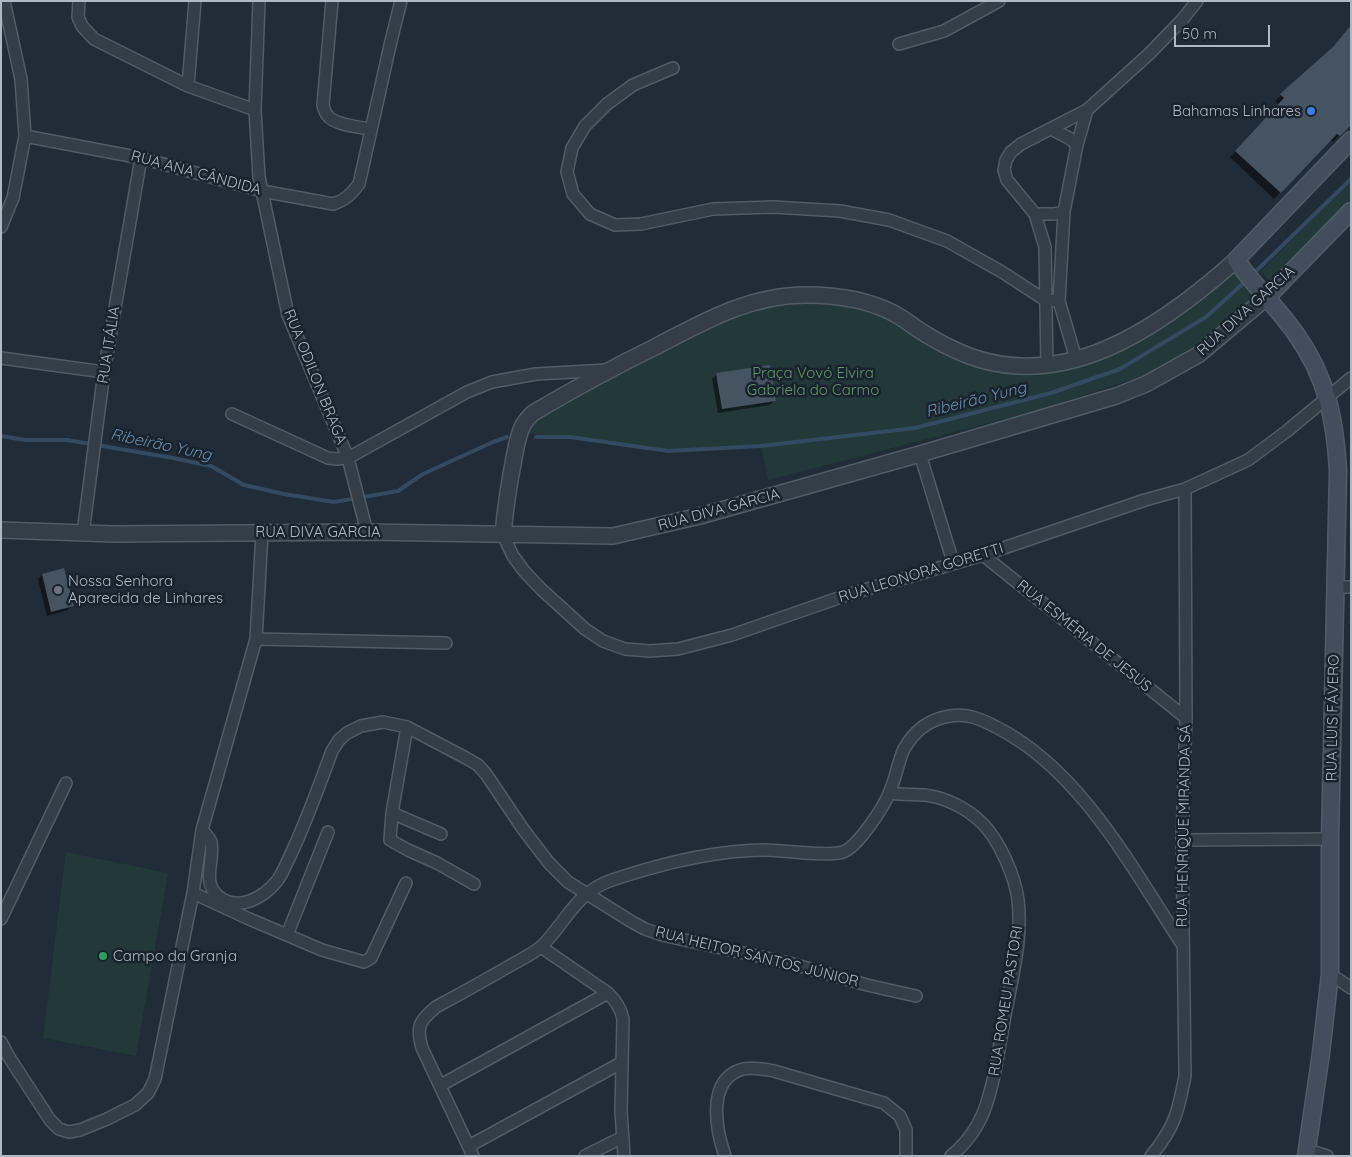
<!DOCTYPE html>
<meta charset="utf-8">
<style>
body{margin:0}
#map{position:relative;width:1352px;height:1157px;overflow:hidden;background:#202c38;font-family:Quicksand,sans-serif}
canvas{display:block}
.frame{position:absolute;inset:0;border:2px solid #aeb9c5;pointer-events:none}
.scale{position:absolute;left:1174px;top:25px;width:96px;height:22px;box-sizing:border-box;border:2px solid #aeb9c5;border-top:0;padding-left:6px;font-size:15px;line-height:18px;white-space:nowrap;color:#aeb9c5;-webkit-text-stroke:4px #19232d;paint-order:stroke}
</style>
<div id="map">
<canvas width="1352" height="1157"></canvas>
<div class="frame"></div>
<div class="scale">50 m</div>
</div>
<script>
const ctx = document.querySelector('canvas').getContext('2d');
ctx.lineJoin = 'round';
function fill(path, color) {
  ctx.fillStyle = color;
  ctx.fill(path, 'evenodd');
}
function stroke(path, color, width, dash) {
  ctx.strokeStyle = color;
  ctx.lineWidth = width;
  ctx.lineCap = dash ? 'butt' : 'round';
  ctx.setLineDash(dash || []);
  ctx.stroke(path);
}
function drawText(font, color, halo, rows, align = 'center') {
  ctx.font = font + ' Quicksand,sans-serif';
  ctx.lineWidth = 5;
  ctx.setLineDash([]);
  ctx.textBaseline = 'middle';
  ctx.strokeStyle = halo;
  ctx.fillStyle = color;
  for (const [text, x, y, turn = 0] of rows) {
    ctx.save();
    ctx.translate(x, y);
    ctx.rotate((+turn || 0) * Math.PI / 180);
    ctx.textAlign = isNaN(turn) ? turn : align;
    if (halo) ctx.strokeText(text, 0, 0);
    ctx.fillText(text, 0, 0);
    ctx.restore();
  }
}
const green = new Path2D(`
 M1351 180V206L1272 285 1261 271Z
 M1231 267 1257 294 1218 330 1190 351 1146 375 1029 413 768 480 761 446 668 451 570 437 523 433 534 419 720 317 803 298 862 305 913 332 1015 363 1057 357 1123 335Z
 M66 852 168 873 136 1056 43 1038Z`);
const shadow = new Path2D(`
 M1330 51 1351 123 1333 142 1330 139 1274 199 1230 157 1279 105 1275 101Z
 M717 374 774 401 770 405 718 413 712 379Z
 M42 575 72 606 68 610 47 616 38 579Z`);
const stream = new Path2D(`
 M1252 275 1351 179
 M1 436 25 440H67L173 458 211 466 244 485 284 494 334 502 398 491 423 474 493 442 507 437
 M536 437H570L668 451 761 446 915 428 1051 393 1120 369 1206 317 1247 280`);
const building = new Path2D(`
 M1351 25V125L1340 136 1337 134 1281 193 1235 151 1284 98 1280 94 1334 46Z
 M770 365 776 401 722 409 716 373Z
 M64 568 74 606 51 612 42 574Z`);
const minor = new Path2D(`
 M79 1 78 17 82 26 94 39 188 86 255 110
 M259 1 255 110 259 177 288 315 348 458 367 532
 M332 1 323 105C324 109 325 113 328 116 335 125 360 127 370 129
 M899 44 944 31 999 1
 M673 68 633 85 607 104 585 126 572 148 567 172 573 194 590 214 615 225 641 224 713 209 773 207 840 211 889 220 947 241 1002 272 1045 300 1059 301
 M188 86 195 1
 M1051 129 1069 138 1077 145
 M25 136 141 158 262 191 333 204C346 200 351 194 359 184L391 41 401 1
 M1035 214H1054L1064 212
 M1 227 13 198 25 136 21 79 4 1
 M1 358 104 372
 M1076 359 1059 301 1064 212 1077 145 1087 110
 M1047 365 1045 247 1035 214 1007 180 1004 170 1006 160 1011 152 1021 144 1087 110 1149 54 1182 20 1197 1
 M232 414 328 458 337 459 348 458 467 392 492 382 536 374 607 370
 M920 454 953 562
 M83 533 104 372 141 158
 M503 535 513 556 524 571 541 589 585 629 603 641 625 649 650 651 678 649 732 635 847 595 983 555 1145 500 1185 489 1248 460 1287 431 1351 378
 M983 555 1186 718
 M1336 587H1351
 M256 639 446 643
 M407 727 392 813 390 840 408 850 437 863 474 884
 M890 793C901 795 912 794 924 795 945 797 966 808 981 822 999 839 1015 876 1018 900 1023 941 1011 981 1004 1021 999 1047 996 1074 988 1099 982 1121 969 1141 951 1156
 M392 813 441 834
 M202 830C205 834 209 837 211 842 215 860 201 882 218 896 238 913 264 897 277 881 283 873 287 862 291 854 307 820 319 786 332 751L339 740 347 733 361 726 383 722 407 727 466 758 478 765 486 774 523 829 549 863 568 882 632 922 645 929 662 935 789 963 867 985 916 996
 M1182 840 1330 839
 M193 893 247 918 322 950 364 962 371 958 406 883
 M1 919 66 783
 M287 935 328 832
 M541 947 608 993C616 1001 621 1008 623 1019L621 1111 624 1156
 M1330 974 1351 988
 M1 1042 9 1057 50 1120 59 1129 69 1132 80 1130 107 1119 135 1105 148 1093 155 1079 193 893 202 830 256 639 262 533
 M441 1085 608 993
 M469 1146 621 1063
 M1308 1150 1327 1156
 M473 1156 422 1048C416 1027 419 1021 436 1007 462 993 487 979 513 964 522 959 534 953 542 946 567 921 575 893 612 880 660 864 714 850 765 850 784 850 828 857 843 852 858 847 885 805 890 791 896 777 898 762 904 749 914 731 930 719 950 716 967 713 981 719 996 727 1080 769 1132 868 1182 944
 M585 1156 623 1137
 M725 1156C716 1130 706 1079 743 1069 753 1067 764 1069 774 1071L884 1103 900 1116 906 1130V1156
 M1151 1156C1175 1127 1178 1112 1185 1076L1182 840 1186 718 1185 489`);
const tertiary = new Path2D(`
 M1 530 113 534 367 532 613 536 700 516 920 454 1116 396 1146 384 1198 355 1267 297
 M503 535C505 509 509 484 514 458 516 447 518 435 523 425 526 420 529 417 533 413 572 390 612 368 653 348 703 322 749 295 806 295 836 295 866 299 893 313 901 317 909 323 916 328 928 336 940 343 953 349 1058 400 1160 328 1236 260`);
const secondary = new Path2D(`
 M1267 297 1351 211
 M1306 1156 1321 1053 1330 974V839L1338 471C1335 419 1327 378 1296 334 1278 308 1254 286 1236 260L1351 140`);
const markers = [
 [1311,111,5,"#3f7fe0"],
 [58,590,5,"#6b7280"],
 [103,956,5,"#2e9e5b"]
];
const poiNames = [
 ["Bahamas Linhares",1301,111,"right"],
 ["Nossa Senhora",68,581],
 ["Aparecida de Linhares",68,598],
 ["Campo da Granja",113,956]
];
const streetNames = [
 ["RUA ANA CÂNDIDA",196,173,15],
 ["RUA DIVA GARCIA",1246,311,-42],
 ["RUA ITÁLIA",109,345,-81],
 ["RUA ODILON BRAGA",315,377,68],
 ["RUA DIVA GARCIA",719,510,-15],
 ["RUA DIVA GARCIA",318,532],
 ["RUA LEONORA GORETTI",921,573,-17],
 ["RUA ESMÉRIA DE JESUS",1084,636,39],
 ["RUA LUIS FÁVERO",1333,718,-89],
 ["RUA HENRIQUE MIRANDA SÁ",1184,826,-89],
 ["RUA HEITOR SANTOS JÚNIOR",757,957,14],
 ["RUA ROMEU PASTORI",1006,1001,-81]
];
const parkNames = [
 ["Praça Vovó Elvira",813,373],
 ["Gabriela do Carmo",813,390]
];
const waterNames = [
 ["Ribeirão Yung",976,400,-14],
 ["Ribeirão Yung",161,445,12]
];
fill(green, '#223839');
fill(shadow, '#0007');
stroke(stream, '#334a60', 4);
fill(building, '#465462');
stroke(minor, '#515c66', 14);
stroke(tertiary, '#515c66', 18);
stroke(secondary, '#515c66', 19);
stroke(minor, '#343e48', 11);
stroke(tertiary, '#343e48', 15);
stroke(secondary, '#424e5b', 16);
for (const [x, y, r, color] of markers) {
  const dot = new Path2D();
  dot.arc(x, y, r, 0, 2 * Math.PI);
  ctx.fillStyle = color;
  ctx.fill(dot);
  stroke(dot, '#19232d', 2);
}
drawText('15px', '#aeb9c5', '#19232d', poiNames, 'left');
drawText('15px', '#aeb9c5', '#19232d', streetNames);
drawText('15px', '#65956c', '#19232d', parkNames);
drawText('italic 16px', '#6e8daa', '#19232d', waterNames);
</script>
